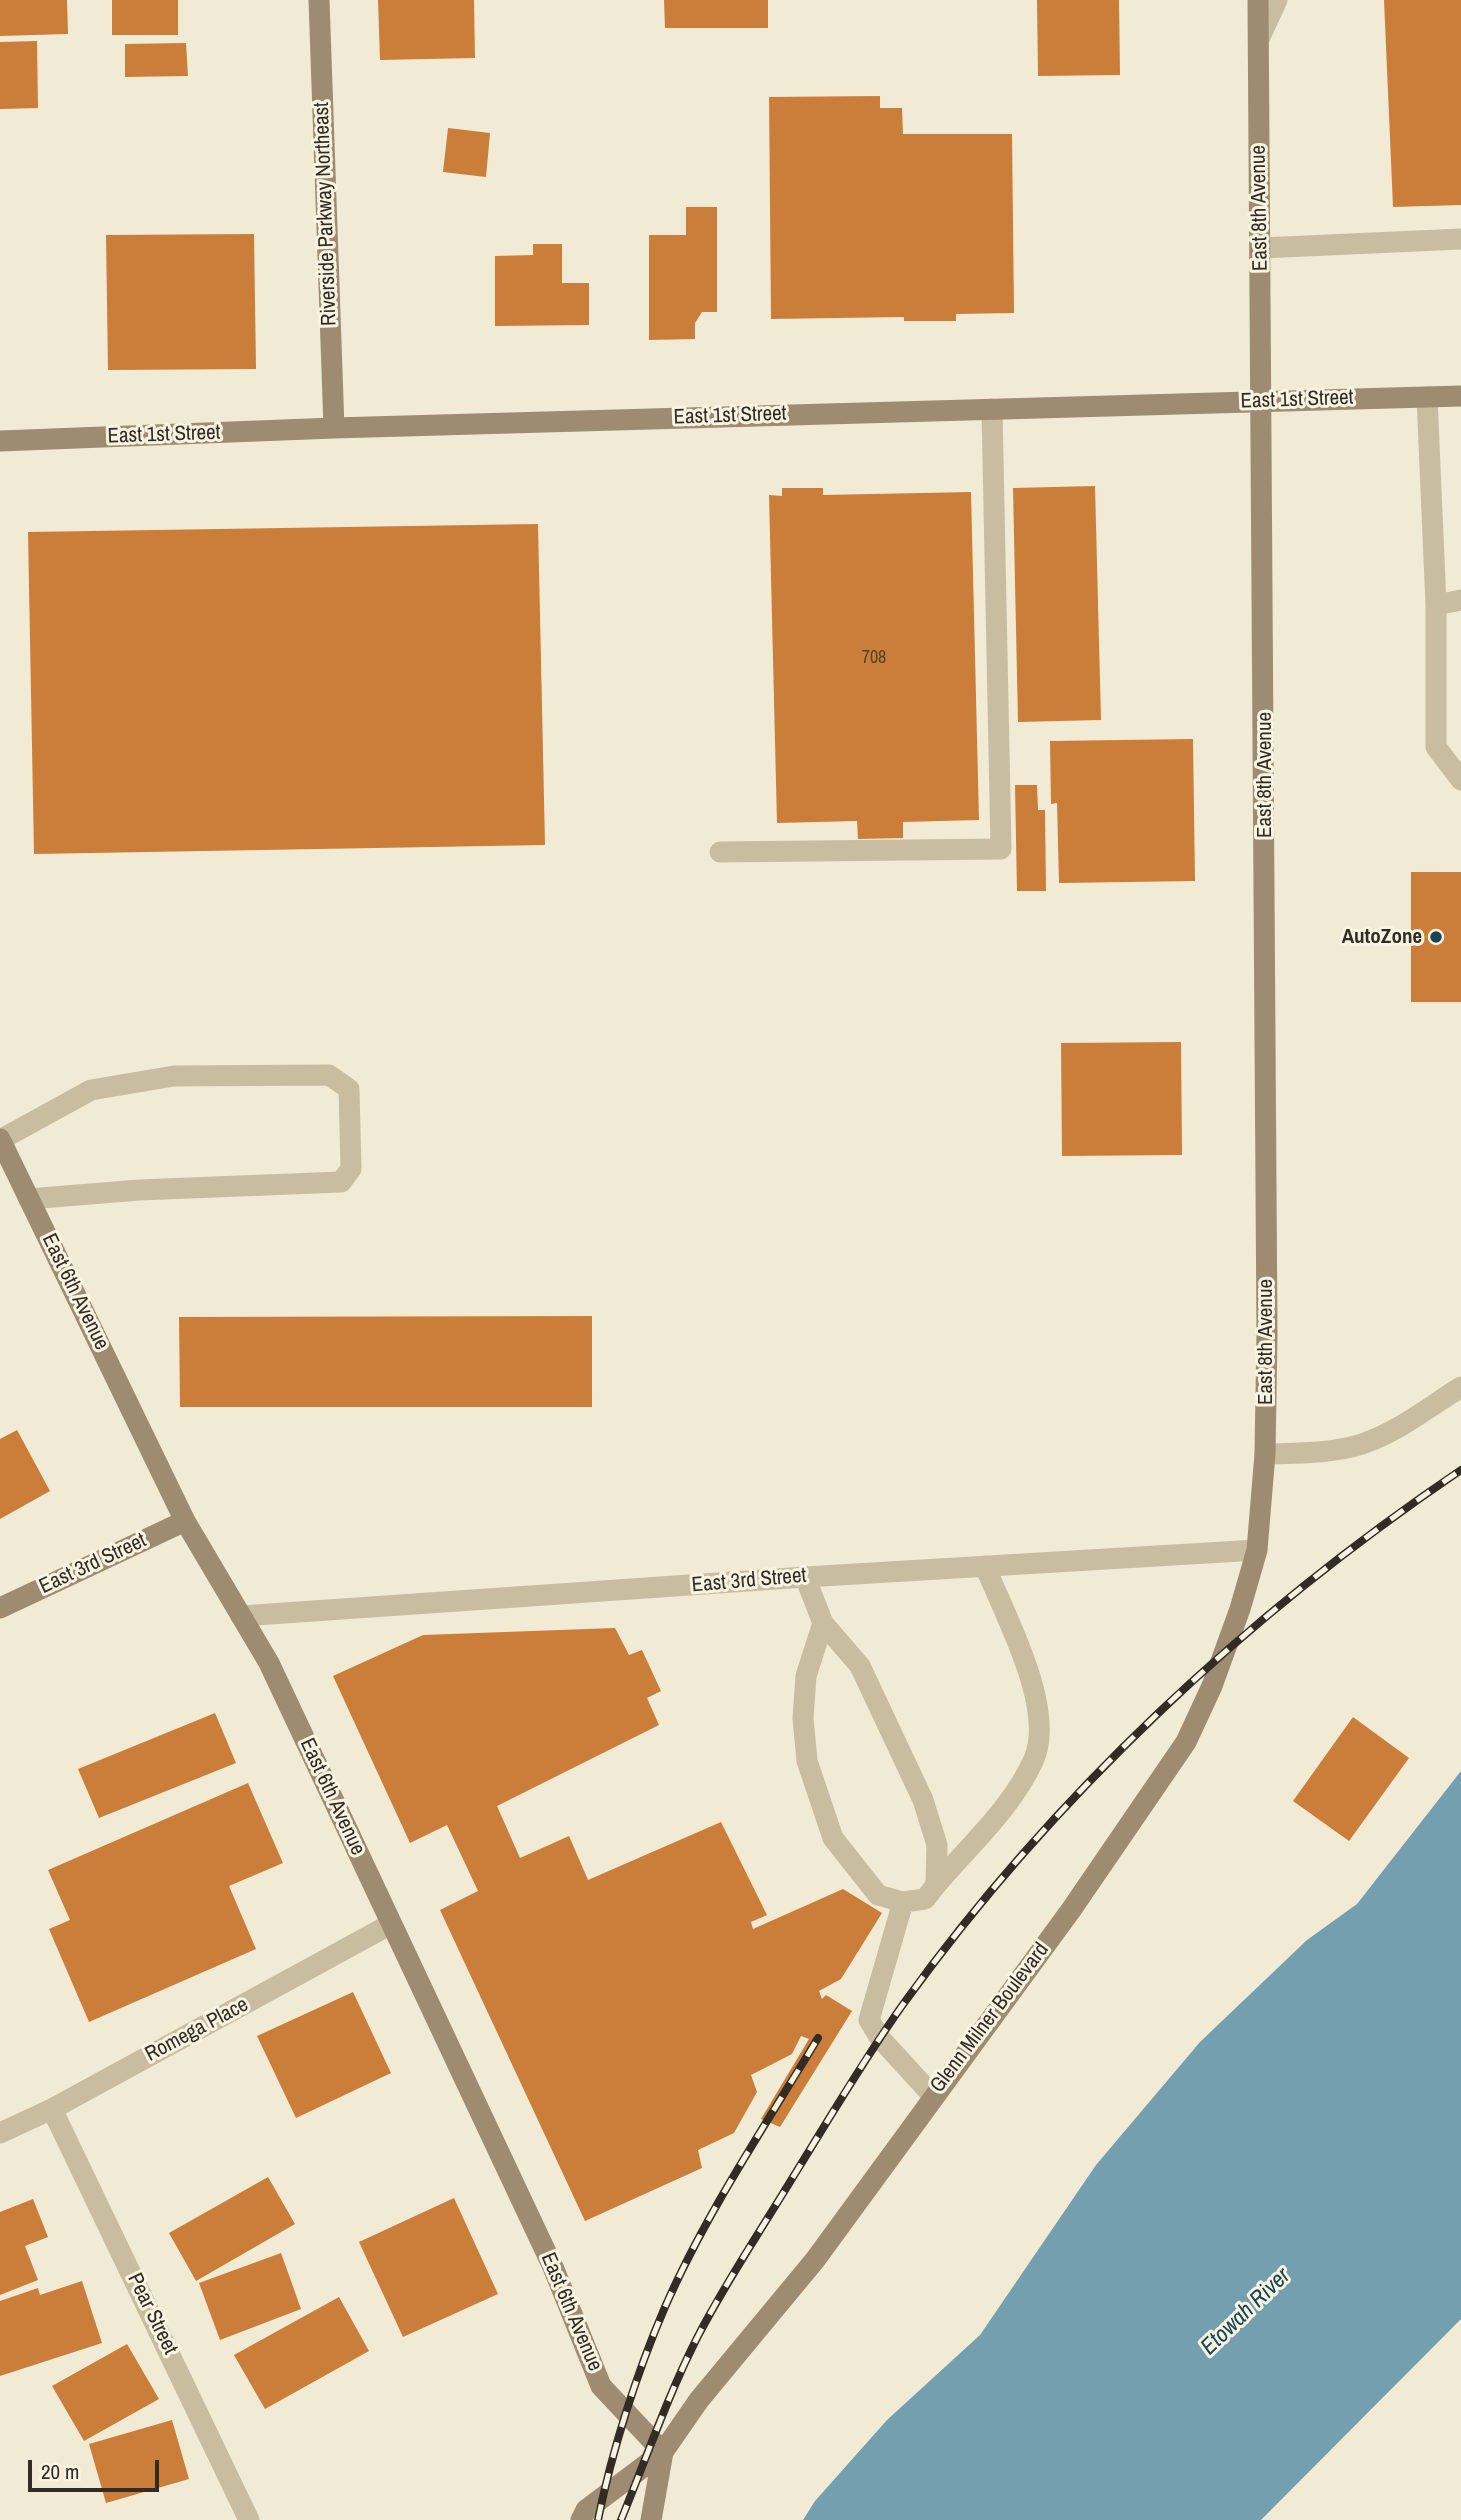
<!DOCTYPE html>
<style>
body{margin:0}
#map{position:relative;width:1461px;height:2520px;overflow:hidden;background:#f1ead5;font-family:"Archivo Narrow",sans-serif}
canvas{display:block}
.scale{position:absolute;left:28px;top:2460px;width:131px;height:32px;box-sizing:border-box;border:4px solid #332c24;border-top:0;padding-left:9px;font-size:21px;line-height:24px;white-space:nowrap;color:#332c24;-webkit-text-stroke:5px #f9f4e1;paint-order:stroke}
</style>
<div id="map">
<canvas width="1461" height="2520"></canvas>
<div class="scale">20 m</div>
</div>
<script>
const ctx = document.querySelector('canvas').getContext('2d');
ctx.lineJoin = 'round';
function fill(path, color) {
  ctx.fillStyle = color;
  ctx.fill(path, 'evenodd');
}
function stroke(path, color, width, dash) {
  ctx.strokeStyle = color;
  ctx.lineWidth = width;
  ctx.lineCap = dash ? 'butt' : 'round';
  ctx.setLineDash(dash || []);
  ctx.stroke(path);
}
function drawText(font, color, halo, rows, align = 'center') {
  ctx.font = font + ' "Archivo Narrow",sans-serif';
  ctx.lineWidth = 6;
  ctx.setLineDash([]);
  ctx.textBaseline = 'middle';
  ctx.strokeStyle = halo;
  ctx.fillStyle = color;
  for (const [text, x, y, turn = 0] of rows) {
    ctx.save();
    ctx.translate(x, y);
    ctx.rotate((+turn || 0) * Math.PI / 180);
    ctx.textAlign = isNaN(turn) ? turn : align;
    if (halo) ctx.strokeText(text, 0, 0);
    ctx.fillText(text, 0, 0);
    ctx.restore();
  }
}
const water = new Path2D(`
 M1461 1771V2319L1261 2520H803L815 2501 887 2420 980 2335 1096 2165 1200 2042 1307 1940 1357 1904Z`);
const building = new Path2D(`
 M0 0H67L68 34 0 36Z
 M112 0H178V35H112Z
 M378 0H474L475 58 380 60Z
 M664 0H768V28H665Z
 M1037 0H1119L1120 75 1038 76Z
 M1384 0H1461V205L1393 207Z
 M37 41 38 108 0 109V42Z
 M186 43 188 76 125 77V44Z
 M880 96V108H902L903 134H1012L1014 313 956 314V321H904V317L771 319 769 97Z
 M448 128 490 133 486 177 443 172Z
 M686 207H717V312H702L695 323V339L649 340V235H686Z
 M254 234 256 369 108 370 106 235Z
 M533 244H562V283H589V325L495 326V256L533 255Z
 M1095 486 1101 720 1018 722 1013 488Z
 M782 488H823V495L971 492 979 820 903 822V838L858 839 857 821 777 823 769 495 782 496Z
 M538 524 545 845 34 854 28 532Z
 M1193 739 1195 881 1059 883 1057 803 1051 804 1050 741Z
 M1015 785H1037L1038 810H1045L1046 891H1017Z
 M1411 872H1461V1002H1411Z
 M1181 1042 1182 1155 1062 1156 1061 1043Z
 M592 1316V1407H180L179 1317Z
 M17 1430 50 1491 0 1519V1439Z
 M615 1628 629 1655 642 1650 661 1691 647 1698 659 1725 497 1806 520 1858 569 1836 588 1880 721 1822 767 1915 751 1922 753 1929 843 1889 882 1913 841 1979 819 1991 822 1999 826 1995 852 2011 780 2127 761 2119 809 2039 801 2036 792 2054 751 2075 757 2092 734 2133 698 2150 702 2168 585 2221 440 1910 478 1891 447 1825 410 1843 333 1676 423 1635Z
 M215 1713 236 1763 99 1818 78 1769Z
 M1353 1717 1409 1758 1349 1841 1293 1801Z
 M248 1783 283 1863 229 1886 256 1949 89 2022 49 1929 70 1920 48 1870Z
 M353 1992 391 2073 296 2118 257 2036Z
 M268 2177 295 2224 196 2281 169 2233Z
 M454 2198 498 2294 403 2337 359 2242Z
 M33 2199 48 2237 25 2246 38 2280 0 2295V2212Z
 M281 2253 301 2309 220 2340 199 2283Z
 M82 2281 102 2343 0 2376V2301L38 2288 40 2295Z
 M339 2297 369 2351 265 2409 234 2355Z
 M127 2344 159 2399 84 2441 52 2386Z
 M172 2420 189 2479 106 2503 89 2444Z`);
const lane = new Path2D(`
 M1259 39 1277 0
 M1261 248 1461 239
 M1427 397 1436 605V747L1461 780
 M1436 605 1461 600
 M720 852 1001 849 992 409
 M0 1140 91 1090 174 1076 329 1075 349 1089 351 1169 341 1182 139 1190 29 1199
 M1265 1454C1297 1453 1331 1454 1362 1444 1398 1432 1429 1407 1461 1387
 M805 1577 823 1623 860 1666 923 1800 937 1845 936 1885 925 1899 903 1902 878 1895 833 1838 807 1761 803 1718 806 1676 823 1623
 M936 1885C969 1846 1013 1807 1034 1759 1056 1707 1004 1614 985 1566
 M903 1902 869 2020 880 2038 933 2096
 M52 2109 249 2520`);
const street = new Path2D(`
 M241 1616 805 1577 1257 1550
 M0 2133 52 2109 391 1924`);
const secondary = new Path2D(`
 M319 0 334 428
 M0 441 334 428 1461 396
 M0 1139 185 1521 269 1663 553 2267 601 2386 663 2452
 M0 1608 185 1521
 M581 2520 586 2510 663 2452 699 2400 815 2260 1071 1910 1186 1742 1212 1686 1240 1609 1257 1550 1265 1454 1267 1333 1258 0
 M651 2520 663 2452`);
const rail = new Path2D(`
 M598 2520C612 2450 637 2372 665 2307 706 2213 765 2126 818 2038
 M621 2520C646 2459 668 2395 698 2336 726 2282 761 2230 793 2177 829 2119 864 2059 904 2003 1054 1795 1248 1614 1461 1470`);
const markers = [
 [1436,937,7,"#184456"]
];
const numberNames = [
 ["708",874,658]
];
const streetNames = [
 ["East 8th Avenue",1260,208,-91],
 ["Riverside Parkway Northeast",326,214,-92],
 ["East 1st Street",1297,400,-2],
 ["East 1st Street",730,416,-2],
 ["East 1st Street",164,435,-2],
 ["East 8th Avenue",1265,775,-90],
 ["East 6th Avenue",75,1292,64],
 ["East 8th Avenue",1266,1342,-90],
 ["East 3rd Street",93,1564,-25],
 ["East 3rd Street",749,1581,-5],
 ["East 6th Avenue",332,1797,65],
 ["Glenn Milner Boulevard",990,2018,-53],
 ["Romega Place",197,2030,-28],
 ["East 6th Avenue",571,2312,67],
 ["Pear Street",152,2314,64]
];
const poiNames = [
 ["AutoZone",1422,937]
];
const waterNames = [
 ["Etowah River",1246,2312,-44]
];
fill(water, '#739faf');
fill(building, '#cb7e39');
stroke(lane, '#c9bda1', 21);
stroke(street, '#c9bda1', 21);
stroke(secondary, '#9d8b72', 21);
stroke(rail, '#332c24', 8);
stroke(rail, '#f9f4e1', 5, [16]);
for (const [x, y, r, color] of markers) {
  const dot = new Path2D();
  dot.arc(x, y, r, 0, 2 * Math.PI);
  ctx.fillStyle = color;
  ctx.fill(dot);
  stroke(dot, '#f9f4e1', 2.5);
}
drawText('18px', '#594029', null, numberNames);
drawText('21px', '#332c24', '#f9f4e1', streetNames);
drawText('bold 21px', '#332c24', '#f9f4e1', poiNames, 'right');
drawText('italic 23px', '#184456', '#f9f4e1', waterNames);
</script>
